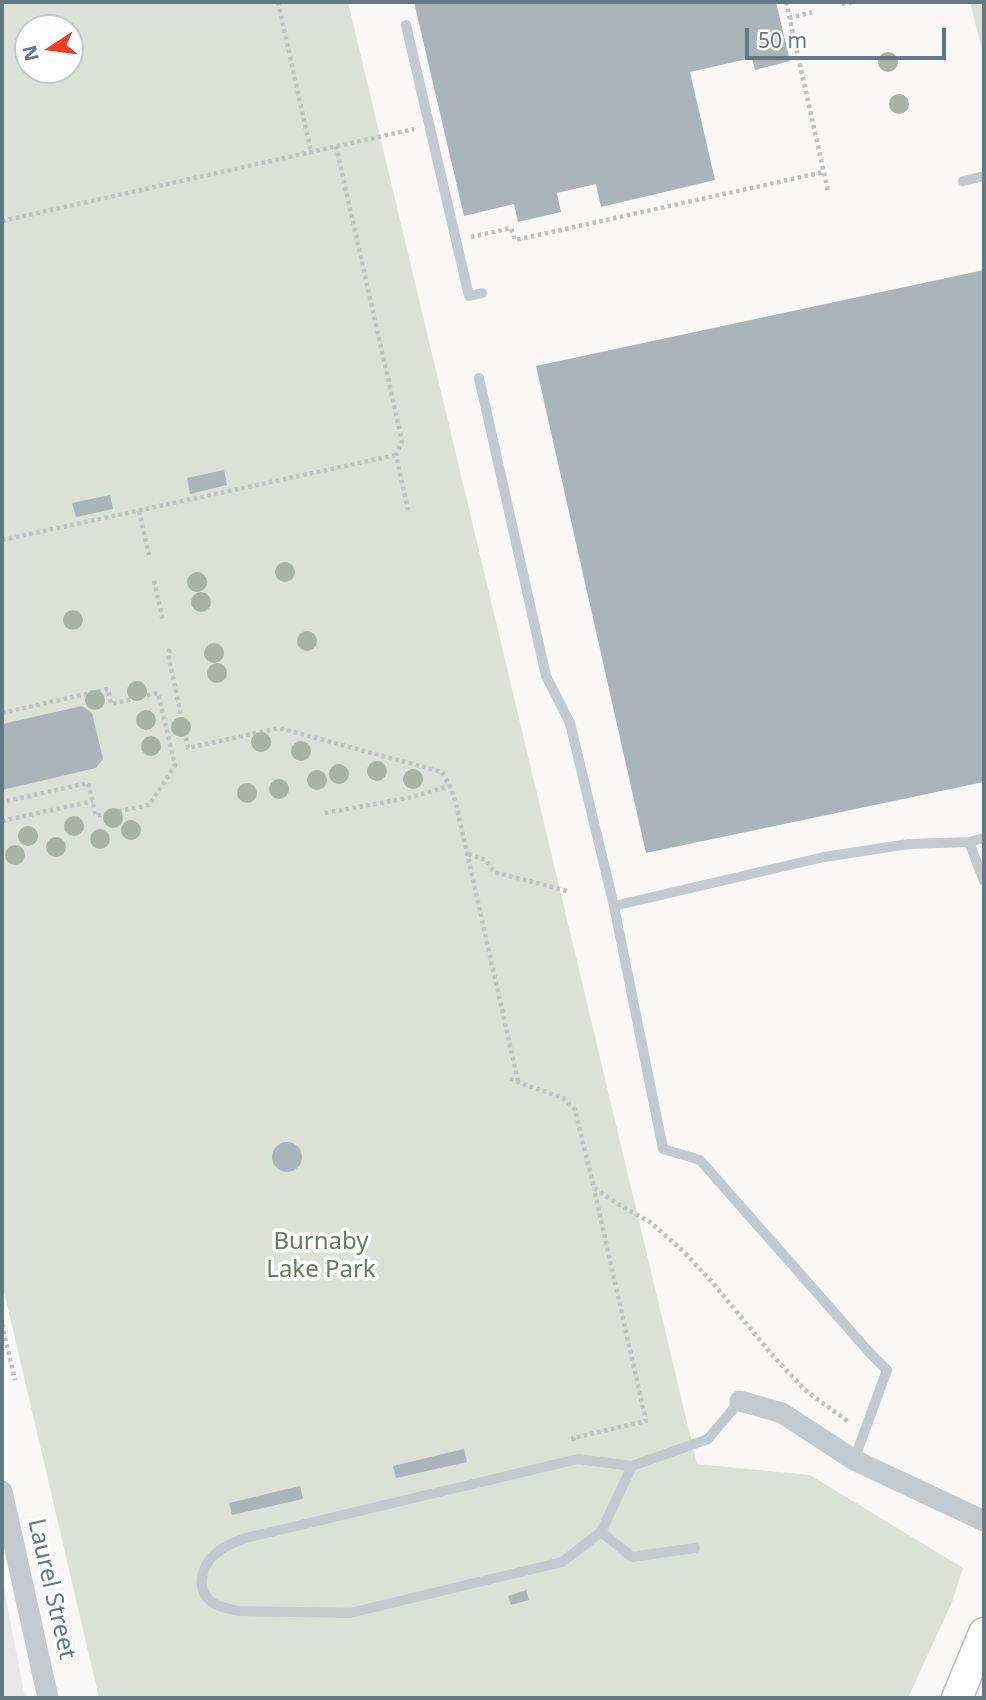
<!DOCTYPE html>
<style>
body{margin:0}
#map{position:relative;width:986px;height:1700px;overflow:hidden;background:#f9f8f6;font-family:"Noto Sans",sans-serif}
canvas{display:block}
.frame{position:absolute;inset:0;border:4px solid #627882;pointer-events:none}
.north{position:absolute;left:14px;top:14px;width:70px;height:70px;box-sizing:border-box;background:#fff;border:2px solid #c0c9cd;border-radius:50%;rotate:257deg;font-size:19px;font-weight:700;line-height:28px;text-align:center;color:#627882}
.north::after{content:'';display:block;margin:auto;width:24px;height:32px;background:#ec3e23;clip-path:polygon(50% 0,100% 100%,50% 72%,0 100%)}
.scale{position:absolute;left:745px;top:28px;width:201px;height:32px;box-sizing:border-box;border:4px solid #627882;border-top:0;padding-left:9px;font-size:21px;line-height:24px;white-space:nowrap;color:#627882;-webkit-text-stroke:5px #fff;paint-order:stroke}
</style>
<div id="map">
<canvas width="986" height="1700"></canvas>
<div class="frame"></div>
<div class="north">N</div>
<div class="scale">50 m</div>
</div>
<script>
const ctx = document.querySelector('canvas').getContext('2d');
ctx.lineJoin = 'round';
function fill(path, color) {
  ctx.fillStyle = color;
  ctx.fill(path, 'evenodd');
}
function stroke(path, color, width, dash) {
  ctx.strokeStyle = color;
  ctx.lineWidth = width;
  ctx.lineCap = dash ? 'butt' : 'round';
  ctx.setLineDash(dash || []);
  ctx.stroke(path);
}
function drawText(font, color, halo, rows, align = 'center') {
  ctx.font = font + ' "Noto Sans",sans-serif';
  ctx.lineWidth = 7;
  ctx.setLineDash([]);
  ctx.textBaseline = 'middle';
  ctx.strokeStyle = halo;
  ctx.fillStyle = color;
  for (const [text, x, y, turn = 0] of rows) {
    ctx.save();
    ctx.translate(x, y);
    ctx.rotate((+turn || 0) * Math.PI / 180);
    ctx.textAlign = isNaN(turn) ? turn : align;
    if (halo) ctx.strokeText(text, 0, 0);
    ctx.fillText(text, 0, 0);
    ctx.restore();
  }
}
const built = new Path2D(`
 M2 1578 25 1698H2Z`);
const green = new Path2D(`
 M2 2H348L697 1464 810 1475 963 1568 952 1602 908 1698H99L2 1283ZM28 28H70V70H28Z
 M970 2H984V58Z`);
const building = new Path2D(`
 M414 2H776L790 61 755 70 752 58 690 72 715 180 601 207 596 184 557 193 561 212 518 222 514 204 464 216Z
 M984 270V782L646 853 536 366Z
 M224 470 227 485 190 494 187 478Z
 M110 495 113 509 76 517 72 503Z
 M82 706 92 713 103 759 96 768 2 790V724Z
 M272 1157a15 15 0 1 1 30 0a15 15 0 1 1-30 0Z
 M464 1449 467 1462 396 1478 393 1466Z
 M300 1486 303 1499 232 1515 229 1503Z
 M526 1590 529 1600 511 1605 508 1596Z`);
const path = new Path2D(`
 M278 2 311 152
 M786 2 828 191
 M842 4 853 2
 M789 18 812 12
 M336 146 402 441 396 455 408 510
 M2 221 414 129
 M471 237 511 228 515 240 824 172
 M139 511 149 555
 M2 540 396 455
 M154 581 163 621
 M170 649 168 654 188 748 279 728 442 772 450 786 456 804 518 1081
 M2 713 108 689 111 704 158 693 175 766 149 805 96 816 88 783 2 802
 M325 813 408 798 450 786
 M2 821 93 801
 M468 854 486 860 494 872 567 891
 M510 1079 563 1098 575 1110 594 1188 618 1204 650 1222 683 1251 713 1283 773 1356 805 1390 850 1423
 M2 1324 15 1380
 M574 1441 573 1438 646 1421 594 1189`);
const lane = new Path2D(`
 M406 25 469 296 482 293
 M963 181 984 176
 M479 378 546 676 570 723 614 906
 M969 842 984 838
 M854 1460 887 1370 869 1352 700 1160 663 1149 614 906 824 857 909 844 969 842 984 881
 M632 1466 601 1532 562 1562 350 1613 239 1611C229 1609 216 1607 208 1599 196 1585 203 1564 215 1554 224 1546 235 1542 246 1538L578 1459 632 1466 708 1439 740 1401
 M601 1532 632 1557 695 1548`);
const street = new Path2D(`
 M740 1401 782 1413 854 1460 984 1521
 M2 1491 48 1698`);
const secondary = new Path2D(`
 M957 1698 984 1633`);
const trees = [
 [888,62],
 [899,104],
 [285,572],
 [197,582],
 [201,602],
 [73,620],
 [307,641],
 [214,653],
 [217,673],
 [137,691],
 [95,700],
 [146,720],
 [181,727],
 [261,742],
 [151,746],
 [301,751],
 [377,771],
 [339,774],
 [413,779],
 [317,780],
 [279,789],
 [247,793],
 [113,818],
 [74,826],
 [131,830],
 [28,836],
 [100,839],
 [56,847],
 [15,855]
];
const parkNames = [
 ["Burnaby",321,1242],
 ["Lake Park",321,1270]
];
const streetNames = [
 ["Laurel Street",51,1589,77]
];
fill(built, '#e7e8e7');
fill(green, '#dbe1d7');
fill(building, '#aab5b9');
stroke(secondary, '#b6bdc0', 33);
stroke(path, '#bdc1c3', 4.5, [3.5, 3.5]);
stroke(lane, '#c3c9cc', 10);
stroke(street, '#c3c9cc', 21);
stroke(secondary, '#fff', 30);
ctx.fillStyle = '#a9b3a4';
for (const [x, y] of trees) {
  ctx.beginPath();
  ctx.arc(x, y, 10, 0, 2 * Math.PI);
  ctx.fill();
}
drawText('24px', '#687a61', '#fff', parkNames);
drawText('24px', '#627882', '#fff', streetNames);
</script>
